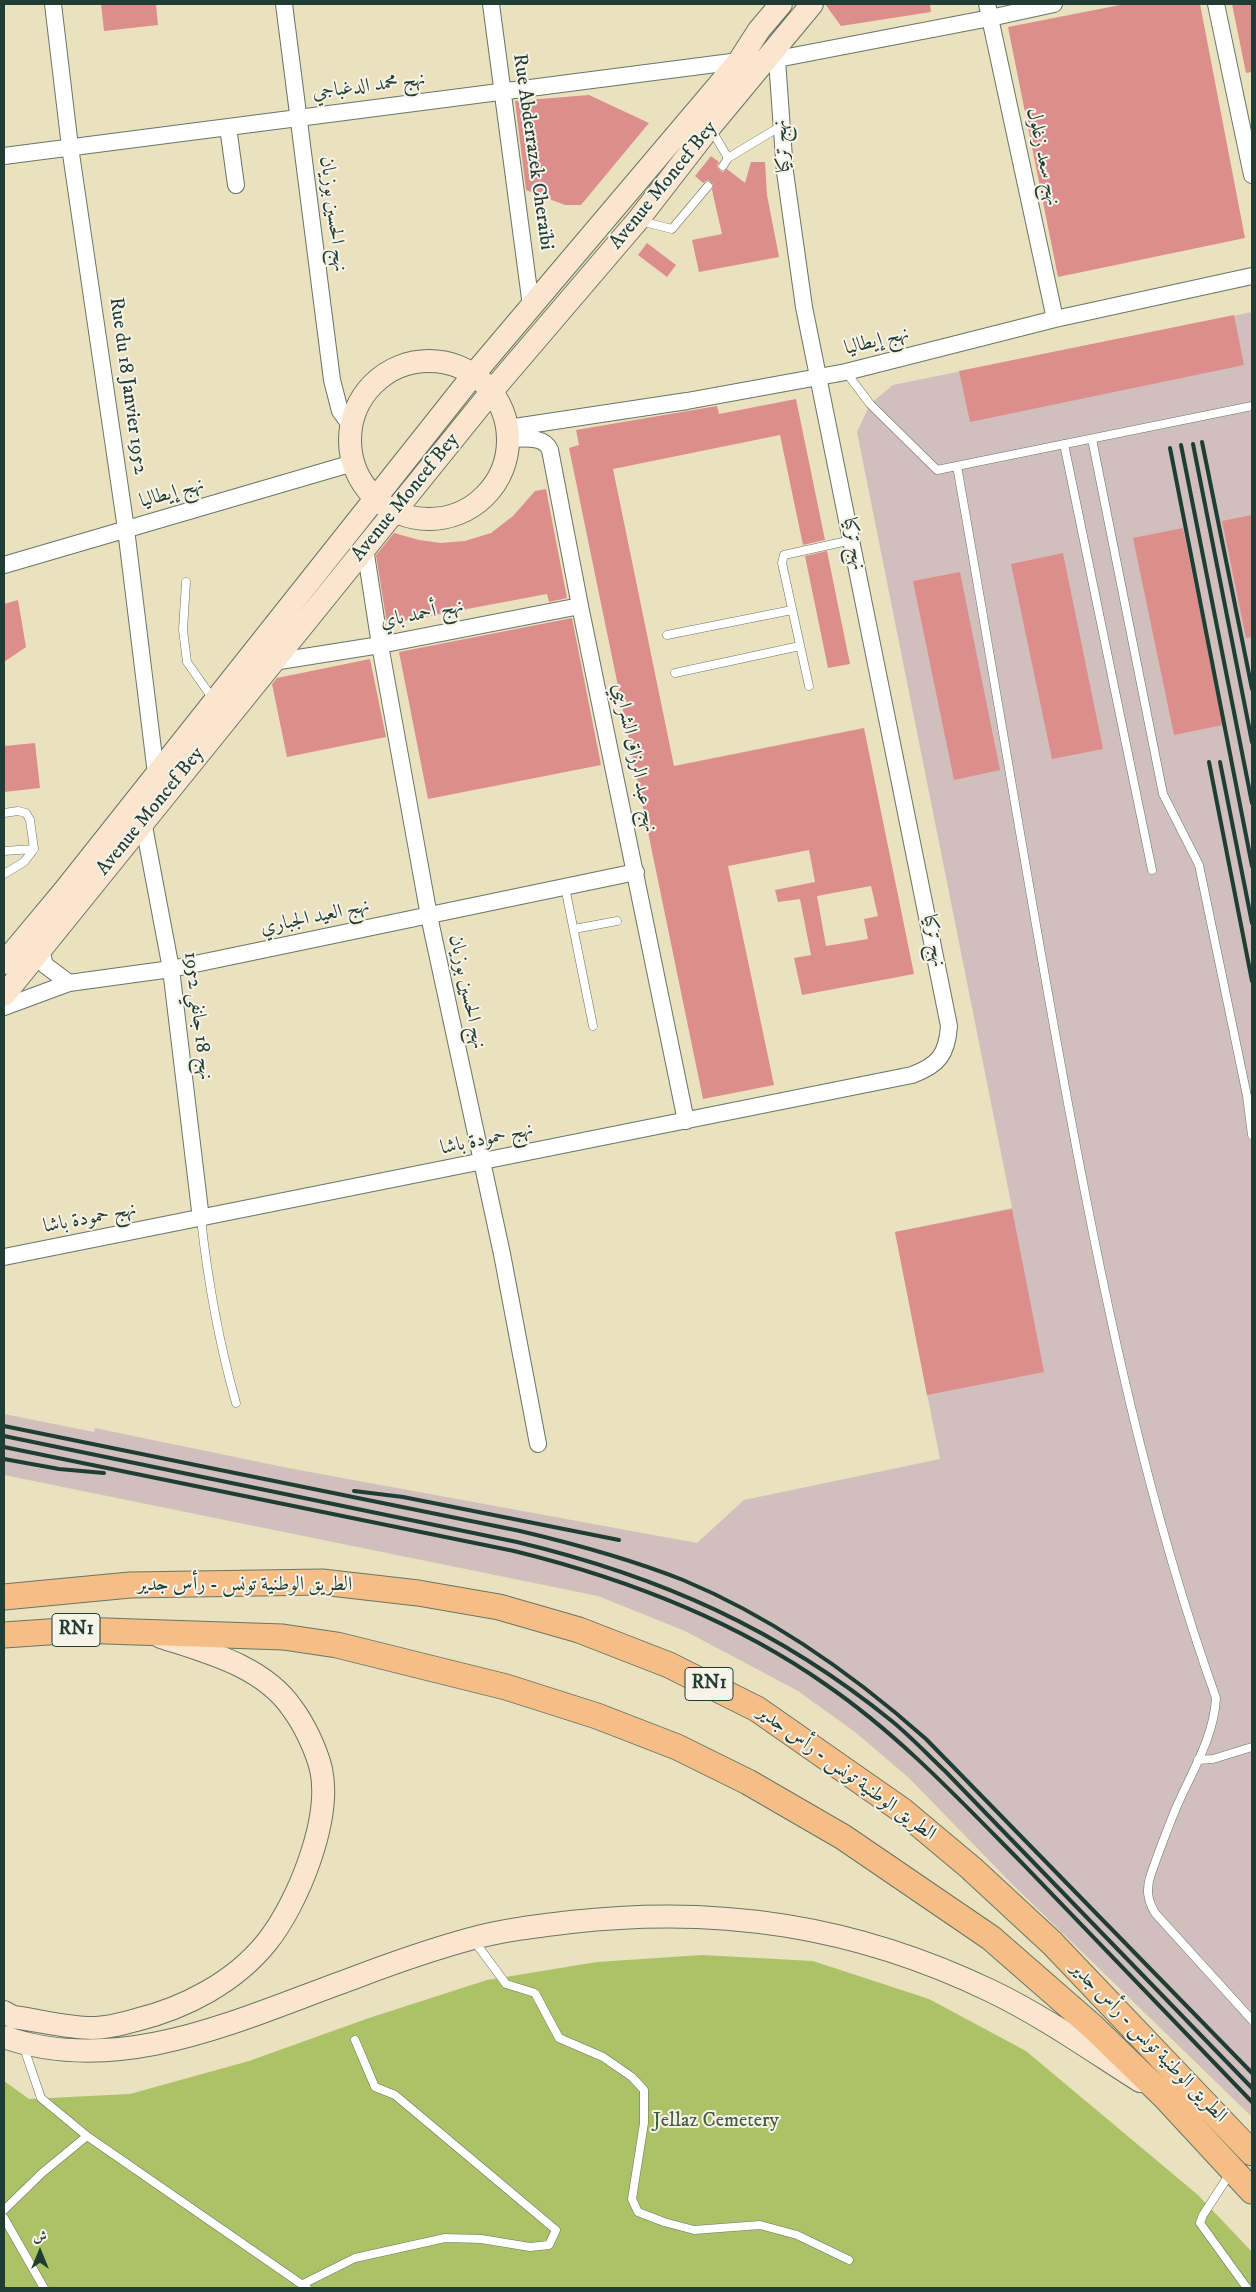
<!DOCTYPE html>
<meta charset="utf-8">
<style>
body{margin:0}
#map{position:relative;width:1256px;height:2292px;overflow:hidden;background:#eae1bf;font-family:"IM FELL DW Pica",Amiri,serif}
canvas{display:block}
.frame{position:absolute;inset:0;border:5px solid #1f3d34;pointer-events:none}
.north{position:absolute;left:15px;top:2227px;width:50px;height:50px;-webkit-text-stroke:4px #f7f3e8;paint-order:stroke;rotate:0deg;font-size:14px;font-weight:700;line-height:20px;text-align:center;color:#1f3d34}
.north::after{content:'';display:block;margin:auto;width:18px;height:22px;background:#1f3d34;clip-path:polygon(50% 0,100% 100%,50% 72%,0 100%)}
</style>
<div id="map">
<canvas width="1256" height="2292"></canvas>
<div class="frame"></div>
<div class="north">ش</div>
</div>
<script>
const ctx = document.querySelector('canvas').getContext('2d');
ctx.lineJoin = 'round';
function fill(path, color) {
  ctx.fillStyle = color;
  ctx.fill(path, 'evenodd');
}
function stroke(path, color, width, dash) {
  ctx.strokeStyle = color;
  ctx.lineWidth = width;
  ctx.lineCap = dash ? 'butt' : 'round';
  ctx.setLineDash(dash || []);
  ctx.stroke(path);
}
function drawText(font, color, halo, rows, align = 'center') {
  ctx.font = font + ' "IM FELL DW Pica",Amiri,serif';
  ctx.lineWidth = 4;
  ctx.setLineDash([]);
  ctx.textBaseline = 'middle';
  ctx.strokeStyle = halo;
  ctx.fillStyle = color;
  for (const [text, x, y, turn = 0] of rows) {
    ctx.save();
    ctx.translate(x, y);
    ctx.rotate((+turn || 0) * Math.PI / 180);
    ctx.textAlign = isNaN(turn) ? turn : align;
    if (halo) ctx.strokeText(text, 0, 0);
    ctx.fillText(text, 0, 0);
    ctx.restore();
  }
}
const industrial = new Path2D(`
 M1252 312V2117L1012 1884 909 1778 855 1732 798 1691 685 1631 598 1596 4 1475V1414L94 1432 95 1428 288 1468 697 1543 744 1500 940 1459 895 1232 1012 1208 857 432 870 404 893 385Z`);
const green = new Path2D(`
 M702 1955 813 1961 929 1999 1026 2051 1198 2195 1252 2252V2288H4V2081L29 2099 130 2094 249 2061 369 2018 487 1980 597 1962Z`);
const building = new Path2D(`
 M101 4H156L158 25 104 31Z
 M825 4H930L931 12 841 26Z
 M1125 4H1200L1245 238 1058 277 1008 27Z
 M1232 4H1252V72L1246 73Z
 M589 95 649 123 581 205H565L526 190 515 101Z
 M711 156 719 162 717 166 720 170 723 172 727 169 745 183 751 162H765L767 195 779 257 699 272 692 240 722 234 712 190 713 184 708 180 703 183 695 176Z
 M647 243 676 265 667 277 638 255Z
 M1234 315 1244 365 970 422 959 371Z
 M796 399 825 540 803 545 780 435 613 469 674 766 864 728 914 974 802 995 794 958 811 955 800 899 778 902 775 890 815 882 809 850 728 866 774 1085 703 1099 569 448 579 445 576 430 717 406 719 414ZM871 886 878 916 864 919 868 939 826 946 817 896Z
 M546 489 567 598 549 602 547 594 387 624 376 555 394 533 419 540 441 543 465 541 491 533 513 516 535 491Z
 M1252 515V637L1246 638 1222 521Z
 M1183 528 1223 725 1174 735 1133 538Z
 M827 551 850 664 828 668 805 556Z
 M1063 553 1103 749 1052 759 1011 564Z
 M960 572 1000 770 954 780 913 581Z
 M18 600 26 647 4 662V604Z
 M572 618 601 765 428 799 399 652Z
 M370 659 386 737 287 757 272 684 277 678Z
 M35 743 40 788 4 792V746Z
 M1012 1209 1044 1372 927 1395 895 1232Z`);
const lane = new Path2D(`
 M711 129 728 158 723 166
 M728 158 781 126
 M640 221 672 229 708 186
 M846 372 870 404 937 470 1252 406
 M1092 439 1163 794 1199 865 1247 1096 1252 1135
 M1064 444 1152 870
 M957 466C995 680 1029 895 1069 1109 1106 1308 1148 1507 1216 1698 1214 1739 1189 1776 1174 1813 1166 1833 1158 1854 1151 1874 1146 1889 1147 1899 1155 1913L1252 2020
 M186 582 183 630 187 662 213 699
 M667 635 792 610
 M675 673 800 646
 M809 686 782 563 784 555 852 540
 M4 813 18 811 26 813 30 820 34 849 24 862 4 874
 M4 851 34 849
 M565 887 593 1026
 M574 929 617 921
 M201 1219C208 1282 219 1343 236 1403
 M1198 1760 1213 1759 1252 1747
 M475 1942 506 1984 535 1993 559 2038 603 2057 632 2077 644 2090V2123L632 2199 638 2212 664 2222 694 2230 760 2225 797 2235 849 2260
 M23 2045 41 2098 87 2136 307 2288
 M1231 2172 1203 2215 1200 2223 1247 2288
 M4 2210 42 2173 87 2136
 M4 2218 44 2288
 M303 2284 355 2258 445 2238 481 2239 530 2247 549 2245 556 2230 395 2095 375 2087 355 2040`);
const street = new Path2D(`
 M53 4 70 147 126 529 156 774
 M284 4 332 380 340 411 351 426
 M491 4 531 306
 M987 4 1055 319
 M1216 4 1252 175
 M767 61 990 18 1054 4
 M228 127 236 185
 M4 156 739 61
 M508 428 687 401 846 372 1055 319 1252 276
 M509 439C522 439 544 435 550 450L580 606 686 1121
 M365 548 380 645 429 916 502 1254 538 1444
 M4 565 353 463
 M273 662 380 645 580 606
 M143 821 171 969 201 1219
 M41 950 45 965 69 983
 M4 1007 69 983 171 969 636 872
 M4 1257 912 1075C939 1065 947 1054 949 1026L804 307 785 172 777 60`);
const secondary = new Path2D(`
 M350 440a79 79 0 1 1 158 0a79 79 0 1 1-158 0Z
 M4 963 64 891 474 374 739 61 759 30 781 4
 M4 995 492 391 638 220 710 127 812 4
 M4 2012 13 2017C38 2020 67 2028 92 2028 106 2028 122 2024 136 2020 185 2008 235 1982 267 1942 298 1903 332 1819 321 1769 316 1749 304 1724 292 1708 263 1666 207 1652 161 1637
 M4 2037C121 2078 242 2018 351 1979 390 1964 430 1950 470 1939 503 1930 537 1926 571 1922 719 1905 856 1926 991 1991 1043 2016 1091 2050 1140 2081`);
const primary = new Path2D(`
 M4 1597 130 1585 322 1582 418 1593 499 1607 579 1630 669 1665 757 1709 903 1811 971 1868 1052 1943 1252 2153
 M4 1635 77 1630 283 1637 337 1645 506 1687 597 1716 677 1747 748 1782 843 1837 991 1938 1093 2027 1165 2097 1252 2191`);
const rail = new Path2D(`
 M1202 442 1252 689
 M1193 444 1252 742
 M1181 445 1252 803
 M1170 448 1252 866
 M1209 762 1252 981
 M1220 762 1252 923
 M4 1426 520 1531C575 1544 630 1559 683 1580 772 1617 854 1675 926 1739L1252 2073
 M4 1436 517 1542C659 1576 779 1629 893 1722 911 1737 928 1755 945 1771L1252 2088
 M4 1447 514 1551C624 1578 732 1619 825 1684 898 1734 958 1798 1020 1861 1098 1941 1175 2022 1252 2102
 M4 1459 59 1469 104 1473
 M354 1491 403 1497 619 1540`);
const shields = [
 [76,1630,48],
 [709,1684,48]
];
const shieldNames = [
 ["RN1",76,1630],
 ["RN1",709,1684]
];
const streetNames = [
 ["نهج محمد الدغباجي",369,87,-7],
 ["نهج تركيا",783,146,-95],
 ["Rue Abderrazek Cheraïbi",532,152,82],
 ["نهج سعد زغلول",1042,157,78],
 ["Avenue Moncef Bey",664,186,-51],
 ["نهج الحسين بوزيان",332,214,83],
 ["نهج إيطاليا",877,342,-14],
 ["Rue du 18 Janvier 1952",127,386,82],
 ["نهج إيطاليا",172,494,-16],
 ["Avenue Moncef Bey",406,498,-51],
 ["نهج تركيا",853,544,79],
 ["نهج أحمد باي",422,615,-11],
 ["نهج عبد الرزاق الشرايبي",634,758,78],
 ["Avenue Moncef Bey",151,812,-51],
 ["نهج العيد الجباري",315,918,-12],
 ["نهج تركيا",933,941,79],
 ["نهج الحسين بوزيان",466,992,78],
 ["نهج 18 جانفي 1952",197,1016,83],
 ["نهج حمودة باشا",487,1140,-12],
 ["نهج حمودة باشا",90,1219,-11],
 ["الطريق الوطنية تونس - رأس جدير",245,1586],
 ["الطريق الوطنية تونس - رأس جدير",846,1774,36],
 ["الطريق الوطنية تونس - رأس جدير",1148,2043,46]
];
const parkNames = [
 ["Jellaz Cemetery",716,2122]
];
fill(industrial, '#d1bfbe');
fill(green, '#acc267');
fill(building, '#dc8e8c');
stroke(lane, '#667665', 9);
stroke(street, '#667665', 18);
stroke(secondary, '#667665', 24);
stroke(primary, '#667665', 27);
stroke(lane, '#fff', 8);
stroke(street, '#fff', 16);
stroke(secondary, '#fbe5cf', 22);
stroke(primary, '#f6be87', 25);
stroke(rail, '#1f3d34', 4);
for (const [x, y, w] of shields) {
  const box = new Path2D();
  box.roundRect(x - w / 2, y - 16.5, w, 33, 4);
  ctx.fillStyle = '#f7f3e8';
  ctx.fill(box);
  stroke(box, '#1f3d34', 1);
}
drawText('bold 19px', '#1f3d34', null, shieldNames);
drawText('20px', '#1f3d34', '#f7f3e8', streetNames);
drawText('20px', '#425e41', '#f7f3e8', parkNames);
</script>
